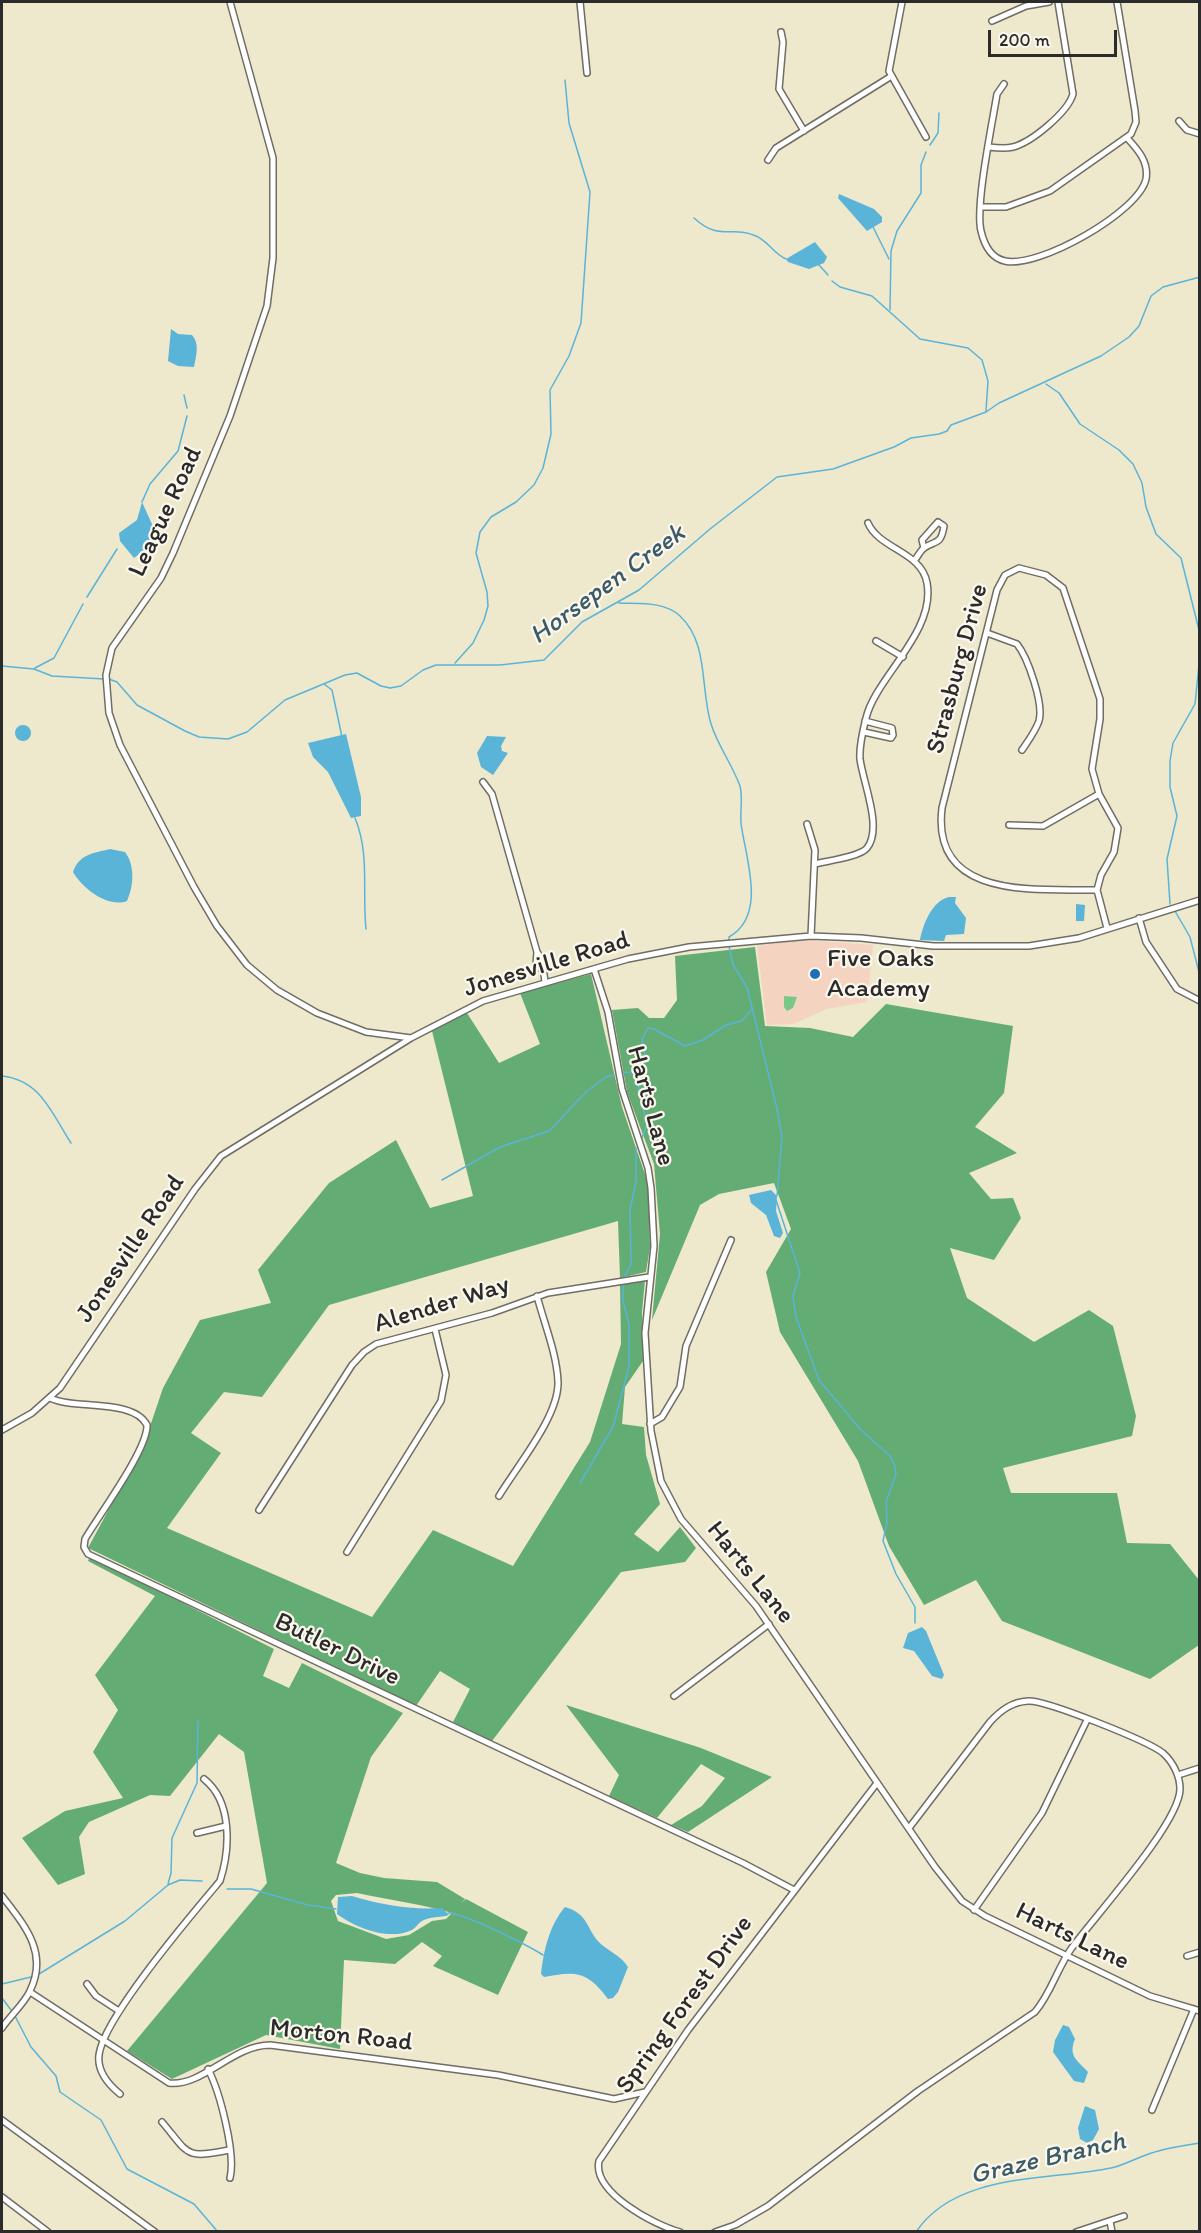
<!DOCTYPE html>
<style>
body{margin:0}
#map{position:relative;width:1201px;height:2233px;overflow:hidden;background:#eee8cd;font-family:Itim,sans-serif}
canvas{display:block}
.frame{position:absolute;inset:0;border:3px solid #2b2b2b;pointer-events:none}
.scale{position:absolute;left:988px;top:30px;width:129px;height:27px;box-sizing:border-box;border:3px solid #2b2b2b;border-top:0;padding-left:8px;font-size:18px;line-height:21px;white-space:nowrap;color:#2b2b2b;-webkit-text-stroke:4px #fbf7ec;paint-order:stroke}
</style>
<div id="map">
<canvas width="1201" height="2233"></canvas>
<div class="frame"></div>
<div class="scale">200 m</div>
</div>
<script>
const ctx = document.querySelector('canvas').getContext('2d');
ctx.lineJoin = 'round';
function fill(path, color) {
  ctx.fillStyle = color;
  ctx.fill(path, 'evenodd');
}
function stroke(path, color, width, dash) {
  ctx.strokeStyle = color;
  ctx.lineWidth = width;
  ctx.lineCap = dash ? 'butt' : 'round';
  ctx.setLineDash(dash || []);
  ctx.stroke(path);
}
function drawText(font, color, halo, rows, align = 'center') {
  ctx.font = font + ' Itim,sans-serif';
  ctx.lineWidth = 4.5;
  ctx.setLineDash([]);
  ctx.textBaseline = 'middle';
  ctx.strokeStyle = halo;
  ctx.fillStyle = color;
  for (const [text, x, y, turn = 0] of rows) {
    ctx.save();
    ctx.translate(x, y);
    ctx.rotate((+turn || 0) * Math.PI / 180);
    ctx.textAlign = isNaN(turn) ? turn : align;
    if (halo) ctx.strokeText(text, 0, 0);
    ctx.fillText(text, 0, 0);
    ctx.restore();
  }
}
const built = new Path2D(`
 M802 940 873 945 867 1002 826 1009 794 1024 767 1025 757 946Z`);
const green = new Path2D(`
 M784 996 797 997 793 1008 787 1011 784 1007Z`);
const forest = new Path2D(`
 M755 947 765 1026 810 1028 853 1037 886 1004 1013 1026 1004 1093 975 1127 1017 1153 969 1173 991 1199 1013 1198 1021 1218 994 1260 950 1248 967 1298 1034 1342 1089 1310 1113 1326 1136 1416 1132 1436 1003 1468 1011 1493H1117L1127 1543 1170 1544 1199 1580V1645L1150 1679 1002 1621 976 1580 924 1605 889 1546 858 1461 780 1332 766 1272 791 1229 774 1183 719 1194 700 1205 652 1320 660 1234 654 1164 627 1092 612 1010 638 1008 649 1018H664L677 1000 675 956Z
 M591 974 622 1107 648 1183 650 1247 646 1272 620 1278 618 1221 329 1305 262 1397 224 1392 191 1433 221 1453 167 1528 372 1617 433 1530 513 1566 590 1442 621 1344 620 1285 645 1280 642 1312 643 1361 625 1387 622 1424 644 1427 646 1455 660 1504 634 1534 658 1552 680 1527 696 1548 685 1562 621 1572 492 1741 453 1722 470 1689 440 1671 416 1706 88 1548 144 1444 163 1388 200 1320 271 1303 258 1270 329 1183 396 1140 430 1208 473 1196 432 1031 467 1013 499 1063 540 1044 520 993Z
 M90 1556 274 1649 263 1676 289 1688 302 1663 403 1713 371 1757 336 1863 360 1873 384 1878 437 1882 465 1899 461 1903 466 1899 528 1932 498 1995 433 1966 442 1956 422 1942 395 1964 344 1960 340 2049 266 2035 172 2079 127 2051 267 1883 244 1752 219 1734 170 1796 150 1795 89 1822 79 1837 85 1874 58 1885 22 1838 65 1811 123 1798 93 1752 118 1710 95 1675 155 1596 88 1561ZM357 1893C389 1900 421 1904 452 1913L446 1919 432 1921 409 1935 386 1939 338 1921 331 1901 336 1895Z
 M566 1705 701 1748 772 1777 688 1832 671 1825 702 1806 725 1778 701 1764 657 1818 609 1796 619 1775Z`);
const water = new Path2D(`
 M839 194 874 209 882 217V222L867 231 838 198Z
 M815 242 827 257 824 263 809 269 788 262 786 259Z
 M171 329 178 334 192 335C200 344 196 356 194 367L178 366 168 361Z
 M142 502 156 533V541L134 558 120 541 119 533 137 520Z
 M15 733a8 8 0 1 1 16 0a8 8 0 1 1-16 0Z
 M346 734 361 797V816L351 818 328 772 313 757 308 743Z
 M487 736 506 737 501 746 502 751 508 753 493 775 481 767 477 753Z
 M110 849 125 852C135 865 134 886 127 901 108 908 83 889 73 872 79 854 94 853 110 849Z
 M949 897H956L955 903 966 918 964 934 946 935 944 941 920 940C923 924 932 901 949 897Z
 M1076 904 1085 905 1084 921H1076Z
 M771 1190 777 1196 776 1211 783 1233 780 1238 774 1236 766 1215 751 1203 749 1195Z
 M922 1627 926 1631 944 1675 942 1679 932 1676 914 1651 903 1648 908 1633Z
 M352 1896C382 1905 410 1910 442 1908L449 1915C440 1918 430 1916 422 1921 418 1923 416 1928 412 1930 389 1941 356 1928 337 1914L338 1897Z
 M565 1907C590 1914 586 1931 602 1945 611 1952 622 1957 628 1967L618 1992 613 1998 608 1999C587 1971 576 1971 544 1977L541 1974C544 1950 549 1926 565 1907Z
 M1063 2025 1069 2027 1075 2039C1068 2056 1077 2060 1088 2072L1084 2083 1074 2081 1053 2052 1055 2040Z
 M1085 2106 1095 2110 1099 2129 1093 2140 1087 2143 1080 2139 1078 2128Z`);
const stream = new Path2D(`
 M930 145 938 133 939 113
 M694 218C720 242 732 225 756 236 768 241 774 254 786 259
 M873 227 889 259
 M819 265 828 275
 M832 281 840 287 872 296 920 339 968 348 982 360 988 381 986 411
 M890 310 891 251 897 231 921 193V165L926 152
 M1046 384 1059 393 1080 424 1119 450 1133 464 1142 483 1146 507 1156 534 1181 558 1200 634
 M184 395 187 408
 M142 502 150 484 178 451 187 416
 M87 597 117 549
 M619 603C639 604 664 601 680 616 709 643 700 688 711 724 718 746 732 764 740 786 743 798 740 811 741 823 745 857 768 915 729 937V941
 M455 663 473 643 484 620 488 606 487 592 476 553 480 532 491 517 516 502 534 485 543 468 551 434 550 390 569 356 581 323 590 192 569 123 565 80
 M2 666 34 669 52 676 104 679
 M35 668 54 658 83 604
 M109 679 117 682 137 705 185 731 199 737 228 739 247 732 285 700 345 675 357 673 381 686 390 688 401 686 423 670 436 665H500L544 660 582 622 639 590 710 529 777 477 833 469 894 447 911 438 939 434 947 431 951 425 986 412 999 403 1101 356 1129 337 1139 326 1151 296 1163 287 1200 277
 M324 684 332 690 342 737
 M355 818C370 854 362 891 366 929
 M1170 904 1167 859 1177 816 1170 787V761L1173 743 1195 704 1200 655
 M1175 911 1190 937 1200 976
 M729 946 733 965 747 987 777 1109 782 1137 777 1196
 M622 1073 637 1071
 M2 1076C41 1080 52 1114 71 1143
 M641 1140 647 1125 637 1080V1071L645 1055 642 1039 648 1028 654 1029 685 1046 703 1040 726 1025 742 1021 751 1010
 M442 1180 500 1147 549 1131 587 1091 606 1077 614 1075
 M776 1200 800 1273 793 1296 796 1317 819 1380 861 1430 891 1457 895 1466 896 1474 886 1502 887 1522 883 1541 896 1574 915 1607V1623
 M624 1277 631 1264 630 1210 636 1181V1148
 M580 1483 613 1427 629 1367V1324L623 1301V1284
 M168 1884 171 1873 172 1838 197 1783 198 1721
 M227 1889H251L308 1905 336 1909
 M448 1913C464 1913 527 1945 543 1955
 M39 1974 125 1921 168 1885 180 1880 202 1881
 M2 1984 31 1977
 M2 1998 11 2010
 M15 2016 31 2047 56 2076 60 2092 101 2120 127 2169 194 2204 218 2232
 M916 2232C956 2172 1048 2181 1111 2168 1124 2165 1134 2159 1146 2155 1163 2148 1181 2146 1200 2143`);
const minor = new Path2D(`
 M230 2 273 158V258L267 306 230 416 173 553 161 578 112 648 106 675 109 713 120 745 194 887 217 926 247 965 277 990 317 1013 366 1032 411 1038
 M580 2 587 73
 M902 2 889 71 926 137
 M992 21 1026 6 1049 2
 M781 32 783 42 779 89 804 131
 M1004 84 997 94C992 125 975 206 981 231 984 244 991 258 1005 261 1038 269 1139 212 1146 179 1149 162 1138 150 1128 139
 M1179 121 1187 130 1200 134
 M989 147C997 148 1005 149 1013 147 1032 142 1068 112 1073 94L1058 2
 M768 160 776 148 890 77
 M981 207H1006L1050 191 1131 134 1136 122 1135 111 1117 2
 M914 561C917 558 920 551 924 548 935 540 941 546 944 526L938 522 922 540 924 548
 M987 633 1017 644C1028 658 1044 704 1039 721 1035 732 1028 741 1022 750
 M876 641 903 657
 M864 732 891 738 893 735 892 728 865 721
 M483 782 492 794 537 952 542 959 545 982
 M807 824 815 850 811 936
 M1009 825 1043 826 1099 794
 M815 864C826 861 860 857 867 848 883 828 863 783 860 759 859 747 863 730 866 718 876 677 936 632 927 583 922 552 879 549 868 523
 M1097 890C1035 889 931 900 942 808L997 590 1005 575 1019 568 1046 575 1063 588 1100 699V719L1092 769 1099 794 1118 828 1114 852 1101 875 1097 890 1107 928
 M1139 918 1146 942 1177 989 1200 1001
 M537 952 536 964 542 970
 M594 969 608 1012 622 1089 648 1168 651 1188 654 1246 645 1333 651 1431 661 1481 681 1519 756 1606 935 1867 962 1901 985 1916 1150 1996 1200 2011
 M50 1398C74 1410 133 1398 147 1425 148 1449 99 1515 85 1539L84 1547 88 1554 743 1863 794 1890
 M650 1424 662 1417 680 1387 686 1346 731 1240
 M2 1430 32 1413 60 1388 195 1189 221 1156 411 1038 483 1001 628 959 689 947 811 936 861 938 933 946H1029L1079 938 1200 900
 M499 1496C517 1466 559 1416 558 1382 557 1354 544 1323 537 1296
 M259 1510 352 1365 364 1352 376 1344 492 1313 548 1293 649 1277
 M347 1552 441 1401 446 1375 435 1329
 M674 1696 769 1624
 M1178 1775 1200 1768
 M197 1833 226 1826
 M2 1896C24 1925 49 1952 30 1991 24 2004 10 2016 2 2028
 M974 1910 1042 1813 1087 1720
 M1187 1956 1200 1952
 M87 1984 96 1996 119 2011
 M30 1992 169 2083C202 2087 233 2045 270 2045L498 2075 614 2099 645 2092
 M208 2069C220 2092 236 2154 230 2178
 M120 2094C109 2085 97 2071 99 2055 103 2018 193 1913 220 1881 230 1850 233 1802 204 1779
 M1152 2110 1194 2009
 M2 2120 155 2232
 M162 2122C190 2155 184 2159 229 2150
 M2 2197 48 2232
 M1110 2221 1112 2232
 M680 2232C654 2225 592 2192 599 2161L688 2030 877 1783
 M715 2232 735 2225 768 2206 918 2091 1035 2012C1051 1993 1057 1969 1071 1949 1094 1917 1180 1823 1180 1789 1180 1776 1173 1762 1163 1753 1148 1741 1046 1700 1028 1701 1012 1702 1001 1710 990 1722L909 1828
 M1076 2232 1124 2216`);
const markers = [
 [815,974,6,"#1f6fb2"]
];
const streetNames = [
 ["League Road",166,512,-65],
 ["Strasburg Drive",958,669,-75],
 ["Jonesville Road",547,965,-17],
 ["Harts Lane",650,1106,75],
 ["Jonesville Road",131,1249,-56],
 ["Alender Way",442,1305,-17],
 ["Harts Lane",750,1573,51],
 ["Butler Drive",337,1650,26],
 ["Harts Lane",1072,1937,26],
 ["Spring Forest Drive",685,2005,-54],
 ["Morton Road",341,2036,6]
];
const poiNames = [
 ["Five Oaks",827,959],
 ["Academy",827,989]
];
const waterNames = [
 ["Horsepen Creek",608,585,-36],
 ["Graze Branch",1048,2159,-13]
];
fill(built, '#f4d3c0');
fill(green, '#7ac888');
fill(forest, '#63ac74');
fill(water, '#5ab4d8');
stroke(stream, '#5ab4d8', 1.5);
stroke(minor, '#6f6d64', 8);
stroke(minor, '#fff', 5);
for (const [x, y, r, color] of markers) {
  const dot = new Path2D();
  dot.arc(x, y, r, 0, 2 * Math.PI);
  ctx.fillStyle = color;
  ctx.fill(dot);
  stroke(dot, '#fbf7ec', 2);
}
drawText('26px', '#2b2b2b', '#fbf7ec', streetNames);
drawText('26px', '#2b2b2b', '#fbf7ec', poiNames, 'left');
drawText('italic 27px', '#3b5b68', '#fbf7ec', waterNames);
</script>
